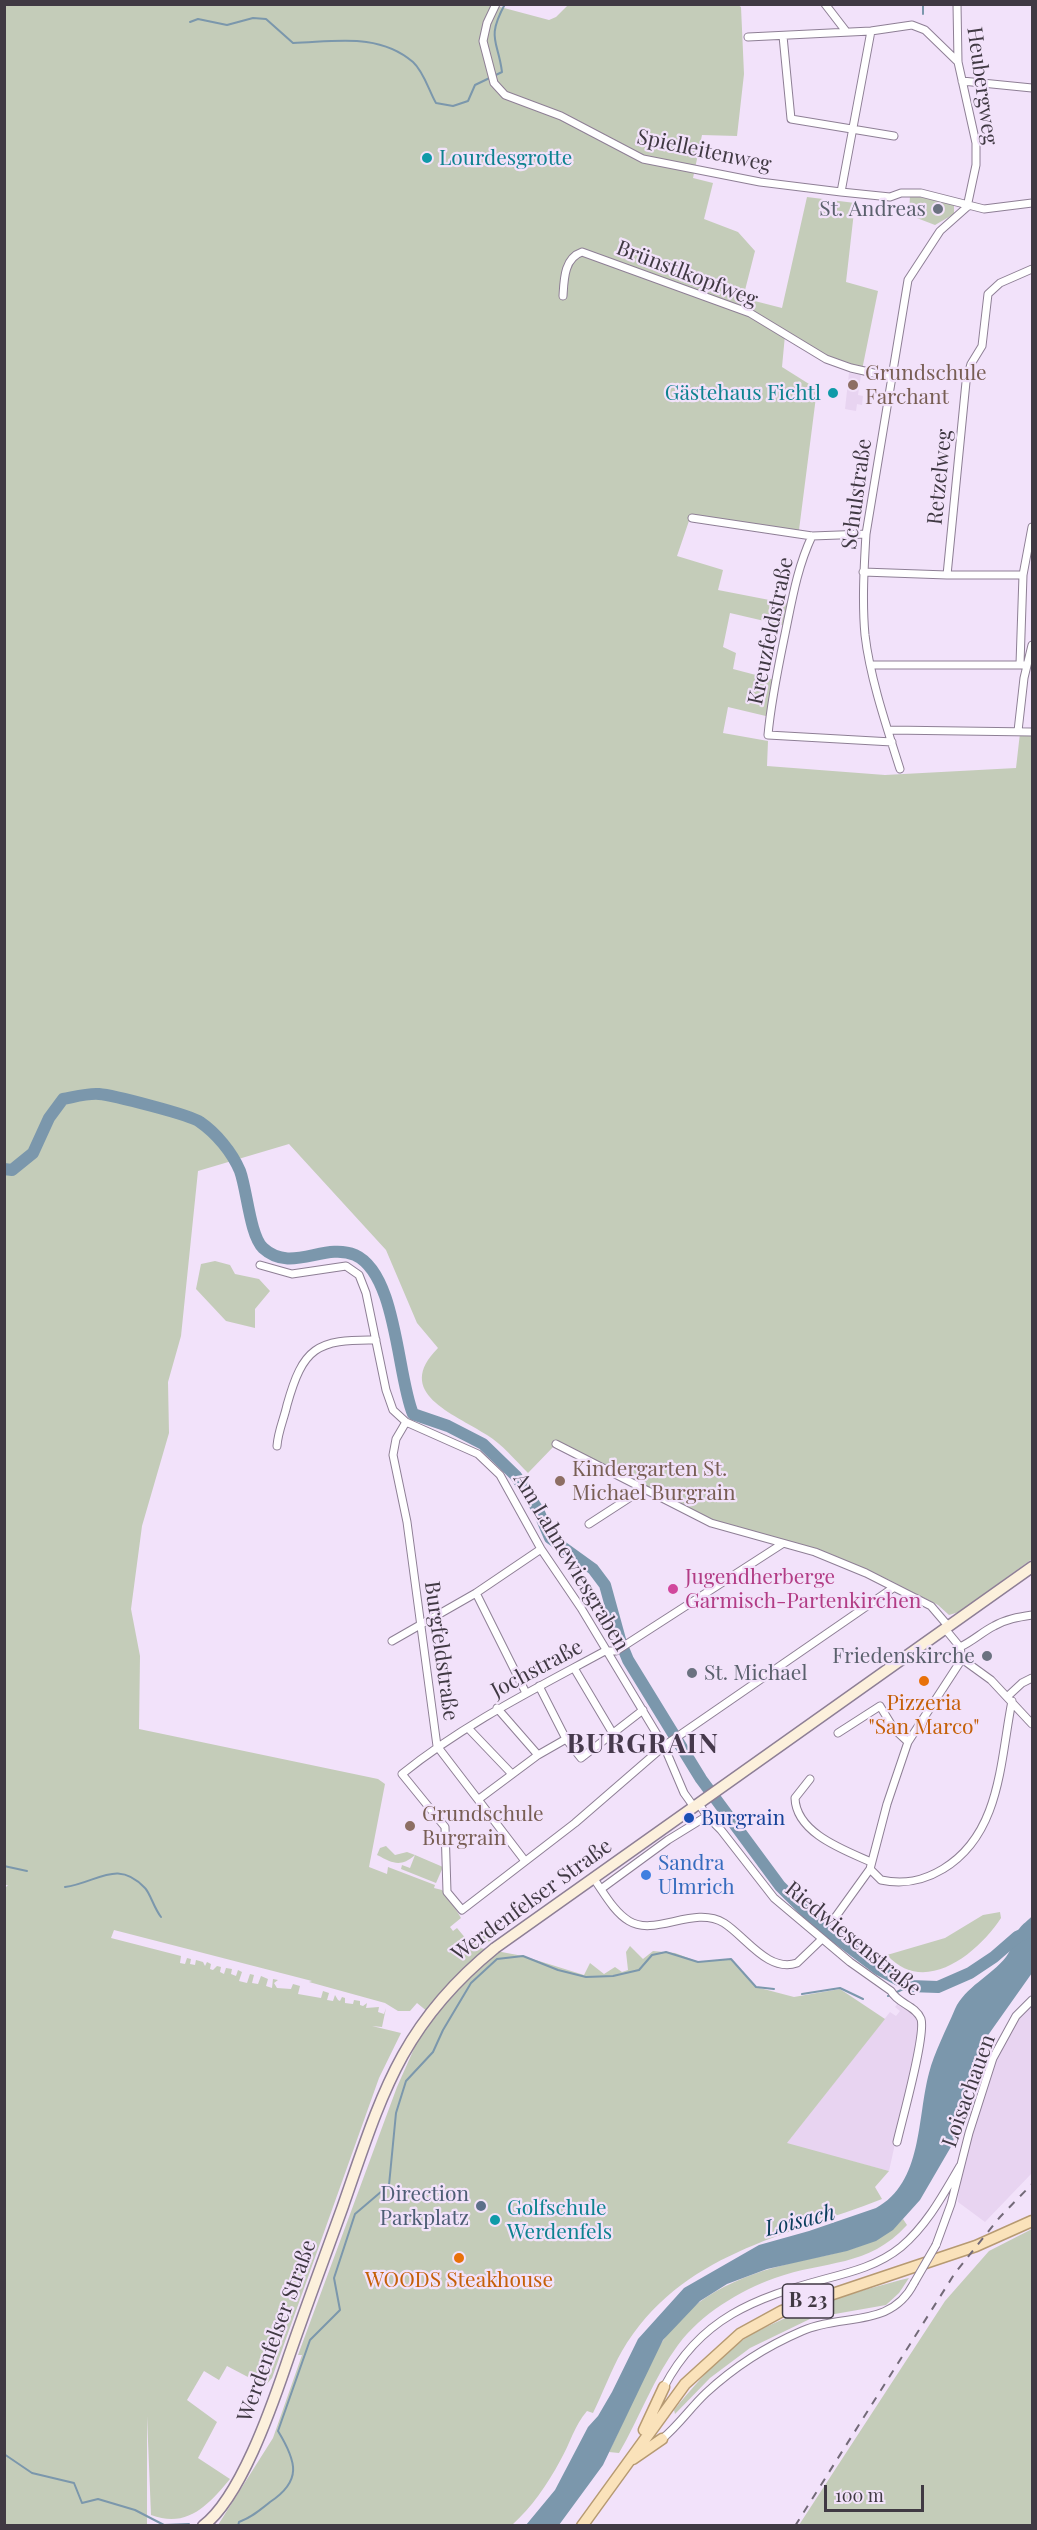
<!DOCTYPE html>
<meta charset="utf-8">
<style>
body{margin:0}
#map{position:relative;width:1037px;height:2530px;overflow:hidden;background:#f2e2fa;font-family:"Playfair Display",serif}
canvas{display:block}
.frame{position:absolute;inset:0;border:6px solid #403943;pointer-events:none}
.scale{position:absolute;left:824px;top:2485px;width:100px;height:27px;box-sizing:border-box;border:3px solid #403943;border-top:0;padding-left:8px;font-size:18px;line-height:21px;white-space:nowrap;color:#403943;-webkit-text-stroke:4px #f2e2fa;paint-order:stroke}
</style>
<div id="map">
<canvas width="1037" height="2530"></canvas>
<div class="frame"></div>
<div class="scale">100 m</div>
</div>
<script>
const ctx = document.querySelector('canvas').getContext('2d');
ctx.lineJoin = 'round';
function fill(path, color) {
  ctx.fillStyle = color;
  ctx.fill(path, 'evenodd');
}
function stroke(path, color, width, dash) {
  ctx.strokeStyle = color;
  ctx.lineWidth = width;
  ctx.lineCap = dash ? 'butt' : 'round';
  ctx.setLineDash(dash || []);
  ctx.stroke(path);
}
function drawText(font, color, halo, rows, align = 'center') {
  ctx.font = font + ' "Playfair Display",serif';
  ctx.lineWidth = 4.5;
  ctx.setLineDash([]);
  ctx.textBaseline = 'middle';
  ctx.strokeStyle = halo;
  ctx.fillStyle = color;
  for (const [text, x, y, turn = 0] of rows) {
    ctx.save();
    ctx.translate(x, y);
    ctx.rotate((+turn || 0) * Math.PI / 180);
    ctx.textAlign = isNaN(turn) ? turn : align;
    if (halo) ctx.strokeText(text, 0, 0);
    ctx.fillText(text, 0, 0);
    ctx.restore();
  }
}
const built = new Path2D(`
 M849 373 861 375 858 395 863 396 862 405 857 404 856 411 845 409Z
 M1032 1996V2173L985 2222 958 2202 960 2158 992 2057 1015 2015Z
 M900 2001 912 2008 921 2026 889 2171 786 2144 890 2012 896 2016 900 2011 895 2007Z`);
const green = new Path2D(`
 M489 4 549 20 556 17 568 5H738L741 7 744 74 737 136 702 135 693 178 713 183 704 219 738 232 755 251 743 298 782 308 807 197 855 203 846 282 878 291 862 370 851 368 785 335 782 367 817 389 799 530 691 515 677 556 723 570 718 590 790 604 786 626 730 613 723 647 736 653 733 669 775 680 770 717 728 707 723 733 768 741 767 766 885 775 1016 768 1020 733 1032 734V1559L959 1612 949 1615 938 1605 887 1579 833 1555 713 1520 556 1444 528 1473C515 1460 502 1444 487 1435 453 1413 393 1393 438 1348L417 1323 386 1250 289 1144 198 1171 181 1336 168 1382 169 1433 142 1526 131 1609 140 1656 139 1729 378 1779 385 1784 369 1867 387 1874 388 1867 435 1885 434 1888 442 1890 451 1901 461 1918 450 1927 453 1931 457 1928 467 1940 490 1929 494 1938 480 1948 523 1956 584 1975 590 1963 604 1974 615 1967 622 1972 628 1970 626 1952 630 1946 643 1959 653 1951 675 1953 699 1962 730 1959 756 1987 794 1997 840 1989 885 2019 787 2143 889 2171 875 2187 882 2199C785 2237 681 2252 622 2351 611 2370 603 2393 593 2413L587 2411C574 2426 570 2444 560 2461 547 2485 532 2507 512 2525H218L273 2438 302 2355H298L397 2087 417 2042 434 2017 417 2003 410 2011H398L385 2003 309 1982 312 1981 114 1930 111 1938 181 1956 180 1963 185 1964 187 1958 191 1959 190 1964 195 1965 196 1960 203 1962 205 1966 207 1962 211 1964 210 1969 213 1970 217 1966 221 1967 220 1972 224 1974 226 1968 232 1969 231 1974 236 1976 238 1970 242 1972 239 1981 247 1983 250 1974 254 1975 252 1983 258 1984 261 1976 268 1979 266 1986 272 1988 273 1979 278 1980 274 1983 277 1988 291 1989 293 1984 300 1986 298 1994 321 1998 323 1991 329 1993 327 2000 333 2001 335 1995 338 2000 340 2001 342 1997 345 1998V2003L353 2004 354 2000 360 2001V2005L363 2006 367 2003 366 2008 379 2007 378 2012 384 2014 386 2008 382 2027 372 2026 401 2033 379 2078 272 2378 265 2386 227 2366 219 2380 204 2371 187 2400 217 2422 198 2458 230 2479C209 2504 188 2529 151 2515L147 2416V2525H5L4 1889 8 1885H4L5 5Z
 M910 195 954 203V214L935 225 909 215Z
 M215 1261 230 1265 235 1274 259 1279 270 1291 255 1309V1328L226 1321 196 1289 201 1264Z
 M386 1846 395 1855 407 1852 415 1855C400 1868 393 1863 377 1855L380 1848Z
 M415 1855 443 1867 436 1883 401 1869 402 1865 410 1868Z
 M1000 1912 1001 1918C978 1953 925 1997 887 1955L945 1938 983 1915Z
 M903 2219 907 2225C868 2268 825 2260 775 2278 739 2291 701 2314 678 2345 654 2377 639 2419 619 2453L609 2452C627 2416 640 2376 662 2342 693 2292 750 2272 804 2260 841 2252 876 2247 903 2219Z
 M1032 2229V2525H799L945 2301 989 2251Z
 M909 2278 899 2293 886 2305 812 2318 750 2348 710 2378 675 2414 674 2410C696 2384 720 2354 749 2336 793 2311 860 2290 909 2278Z`);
const water = new Path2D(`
 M1032 1916V1973L986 2038 973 2071 952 2145 920 2200 893 2230 876 2241 847 2251 767 2269 727 2284 700 2301 663 2340 603 2465 559 2525H526L555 2490 588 2427 598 2416 612 2392 638 2339 684 2288 759 2245 809 2231 876 2208C923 2183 917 2117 929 2073 934 2053 947 2028 955 2009 965 1987 991 1976 1006 1957 1013 1948 1013 1937 1019 1929 1022 1924 1029 1920 1032 1916Z`);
const stream = new Path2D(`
 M923 14V4
 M190 22 198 19 227 25 253 18 266 19 293 43C334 42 378 32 413 62 424 72 429 91 436 103L453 106 468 101 475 85 502 72C498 40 486 39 505 4
 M4 1866 27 1871
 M65 1887C97 1883 117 1858 145 1888 150 1893 154 1908 161 1917
 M802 1994 840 1988 863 1999
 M888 1996 910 1986
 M4 2454 32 2473 74 2483 82 2503 98 2499 135 2510 164 2525 189 2524
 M238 2526 239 2522C252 2517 260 2510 270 2502 302 2481 297 2462 278 2431L310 2340 340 2310 334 2278 355 2214 389 2185 396 2113 406 2081 433 2052 443 2030 471 1983 497 1959 523 1956 558 1970 586 1977 613 1976 639 1970 652 1955 666 1952 698 1962 731 1959 756 1987 774 1989`);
const river = new Path2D(`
 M4 1169 12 1170 33 1153 49 1118 63 1099C74 1097 88 1093 99 1094 112 1095 191 1115 200 1122 216 1133 232 1152 240 1171 247 1190 250 1236 263 1248 291 1274 324 1242 355 1255 397 1274 397 1376 413 1414L448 1426 483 1444 516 1476 538 1510 550 1538 593 1569 605 1585 621 1643 628 1660 701 1779 780 1886 816 1922 878 1969 910 1986 938 1987 970 1973 994 1957 1017 1937 1032 1930`);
const street = new Path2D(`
 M496 4 487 23 483 41 494 83 505 95 561 116 643 159 760 182 841 192 890 197 901 193H921L984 209 1032 203
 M825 4 845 30
 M957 4 958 62 976 143V165L967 207
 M783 36 791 119 894 136
 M748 37 871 31 912 25 925 30 958 62
 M962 81 1032 88
 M841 192 871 31
 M563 296C564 280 564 258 582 252L750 313 826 359 851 368 891 377
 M692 518 812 536 866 534
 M812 536C797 568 792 600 785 634 778 668 771 701 768 735L892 742
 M863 572 947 575H1023
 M947 575 966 382 971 364 982 346 988 294 1000 283 1032 269
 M1020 664 1023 575 1032 527
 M871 665H1026
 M890 730 1032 732
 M1018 731 1024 678 1032 645
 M900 769C887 728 870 678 865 635 862 602 864 568 866 534L908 280 940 231 967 207
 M260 1265 292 1274 346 1266 359 1275 366 1293 386 1390 393 1410 406 1422 478 1454 500 1475 541 1549 581 1608 664 1746 684 1793 694 1807
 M406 1422 396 1439 393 1455 407 1522 437 1746 525 1861
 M556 1444 711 1523 815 1552 866 1573 931 1606 949 1627
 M277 1446C278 1431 284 1419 287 1405 303 1348 316 1339 376 1340
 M589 1524 643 1489
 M782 1544 616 1651H605C535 1689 464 1724 402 1774L445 1827 447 1892 462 1910 575 1823 664 1746 893 1588
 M476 1593 526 1693
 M946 1630 960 1647 962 1659
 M392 1641 476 1593 541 1549
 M960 1647C973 1641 982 1632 994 1626 1006 1619 1019 1617 1032 1615
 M962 1659 991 1680 1032 1724
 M574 1668 612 1732
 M539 1686 566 1739
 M1008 1696 1022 1683 1032 1678
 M497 1708 538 1755
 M468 1728 511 1773
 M838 1733 880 1706 894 1729 908 1742
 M810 1779 795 1798C796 1833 844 1850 871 1862
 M479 1799 538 1755 566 1739 581 1758 643 1710
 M699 1804 707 1816 721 1830 774 1898 850 1962 891 1991C898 2004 915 2005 921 2019 926 2035 902 2120 897 2142
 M870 1869 881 1880C904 1885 923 1881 943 1869 1001 1834 1000 1761 1012 1701
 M594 1879C604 1893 614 1912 629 1921 655 1937 694 1905 724 1923 746 1937 768 1973 797 1963L822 1939
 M601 1889 668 1840 707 1816
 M834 1919 870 1869 887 1804 908 1742 962 1659
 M936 2245 951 2204 969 2133 993 2058 1016 2016 1032 2000
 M664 2387C700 2318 755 2298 825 2279 852 2272 879 2265 901 2247 927 2225 943 2195 960 2166
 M662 2439C678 2426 691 2407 706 2393 734 2367 767 2346 802 2331 842 2313 891 2329 914 2283`);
const secondary = new Path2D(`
 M203 2526C240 2498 271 2409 286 2365 304 2312 324 2259 343 2206 381 2097 400 2025 495 1948L1032 1567`);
const primary = new Path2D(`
 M644 2430 664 2387
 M633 2459 662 2439
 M582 2526 685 2384 740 2334 782 2311 976 2246 1032 2221`);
const rail = new Path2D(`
 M795 2526 955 2273 1000 2217 1032 2184`);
const streetBridge = new Path2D(`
 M914 2283 936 2245`);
const markers = [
 [427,158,6,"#0f9aa8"],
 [938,209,6,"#6b7280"],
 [853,385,6,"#8d6e63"],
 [833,393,6,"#0f9aa8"],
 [560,1481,6,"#8d6e63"],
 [673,1589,6,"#d1479c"],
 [987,1656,6,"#6b7280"],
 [692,1673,6,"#6b7280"],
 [924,1681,6,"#e8710a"],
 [689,1818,6,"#1a4fb4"],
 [410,1826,6,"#8d6e63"],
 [646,1875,6,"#3f7fe0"],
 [481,2206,6,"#5c6f8a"],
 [495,2220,6,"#0f9aa8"],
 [459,2258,6,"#e8710a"]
];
const shields = [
 [808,2301,51]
];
const shieldNames = [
 ["B 23",808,2301]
];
const streetNames = [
 ["Heubergweg",982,86,82],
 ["Spielleitenweg",704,151,12],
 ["Brünstlkopfweg",687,274,21],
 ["Retzelweg",940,477,-84],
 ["Schulstraße",857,494,-82],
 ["Kreuzfeldstraße",771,631,-78],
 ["Am Lahnewiesgraben",571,1562,59],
 ["Burgfeldstraße",441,1651,82],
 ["Jochstraße",537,1669,-28],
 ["Werdenfelser Straße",532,1900,-36],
 ["Riedwiesenstraße",853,1939,39],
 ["Loisachauen",969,2091,-70],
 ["Werdenfelser Straße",277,2331,-70]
];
const cultureNames = [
 ["Lourdesgrotte",439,158],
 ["Gästehaus Fichtl",821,393,"right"],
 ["Golfschule",507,2208],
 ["Werdenfels",507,2232]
];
const worshipNames = [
 ["St. Andreas",926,209],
 ["Friedenskirche",975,1656],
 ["St. Michael",704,1673,"left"]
];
const educationNames = [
 ["Grundschule",865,373],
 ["Farchant",865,397],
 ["Kindergarten St.",572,1469],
 ["Michael Burgrain",572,1493],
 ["Grundschule",422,1814],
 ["Burgrain",422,1838]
];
const hotelNames = [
 ["Jugendherberge",685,1577],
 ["Garmisch-Partenkirchen",685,1601]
];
const foodNames = [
 ["Pizzeria",924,1703],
 ["\"San Marco\"",924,1727],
 ["WOODS Steakhouse",459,2280]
];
const transitNames = [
 ["Burgrain",701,1818]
];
const shopNames = [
 ["Sandra",658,1863],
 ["Ulmrich",658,1887]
];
const serviceNames = [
 ["Direction",469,2194],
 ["Parkplatz",469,2218]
];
const waterNames = [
 ["Loisach",800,2221,-14]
];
const districtNames = [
 ["BURGRAIN",643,1745]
];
fill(built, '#e8d4f1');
fill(green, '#c4ccb9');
fill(water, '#7b97ac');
stroke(stream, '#7b97ac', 2);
stroke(river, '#7b97ac', 12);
stroke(street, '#8e7f95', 9);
stroke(secondary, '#8e7f95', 13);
stroke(primary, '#b69a72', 13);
stroke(street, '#fff', 7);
stroke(secondary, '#fcf0dc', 10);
stroke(primary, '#fae2ba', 10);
stroke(rail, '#736a78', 2, [8, 8]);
stroke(streetBridge, '#8e7f95', 9, []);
stroke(streetBridge, '#fff', 7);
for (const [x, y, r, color] of markers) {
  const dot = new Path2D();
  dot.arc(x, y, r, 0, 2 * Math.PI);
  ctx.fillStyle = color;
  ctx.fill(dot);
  stroke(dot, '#f2e2fa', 2);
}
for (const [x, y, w] of shields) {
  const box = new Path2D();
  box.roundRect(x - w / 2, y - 17, w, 34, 4.5);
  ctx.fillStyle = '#f2e2fa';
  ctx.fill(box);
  stroke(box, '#403943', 1.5);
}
drawText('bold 20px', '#403943', null, shieldNames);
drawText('21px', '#403943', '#f2e2fa', streetNames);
drawText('21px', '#0d838f', '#f2e2fa', cultureNames, 'left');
drawText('21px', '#5b616d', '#f2e2fa', worshipNames, 'right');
drawText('21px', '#785e54', '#f2e2fa', educationNames, 'left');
drawText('21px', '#b23c85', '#f2e2fa', hotelNames, 'left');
drawText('21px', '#c56008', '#f2e2fa', foodNames);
drawText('21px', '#164399', '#f2e2fa', transitNames, 'left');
drawText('21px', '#366cbe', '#f2e2fa', shopNames, 'left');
drawText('21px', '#4e5e75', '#f2e2fa', serviceNames, 'right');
drawText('italic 22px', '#093d5c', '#f2e2fa', waterNames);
ctx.letterSpacing = '1.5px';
drawText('bold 27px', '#46394c', '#f2e2fa', districtNames);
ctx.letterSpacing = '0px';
</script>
